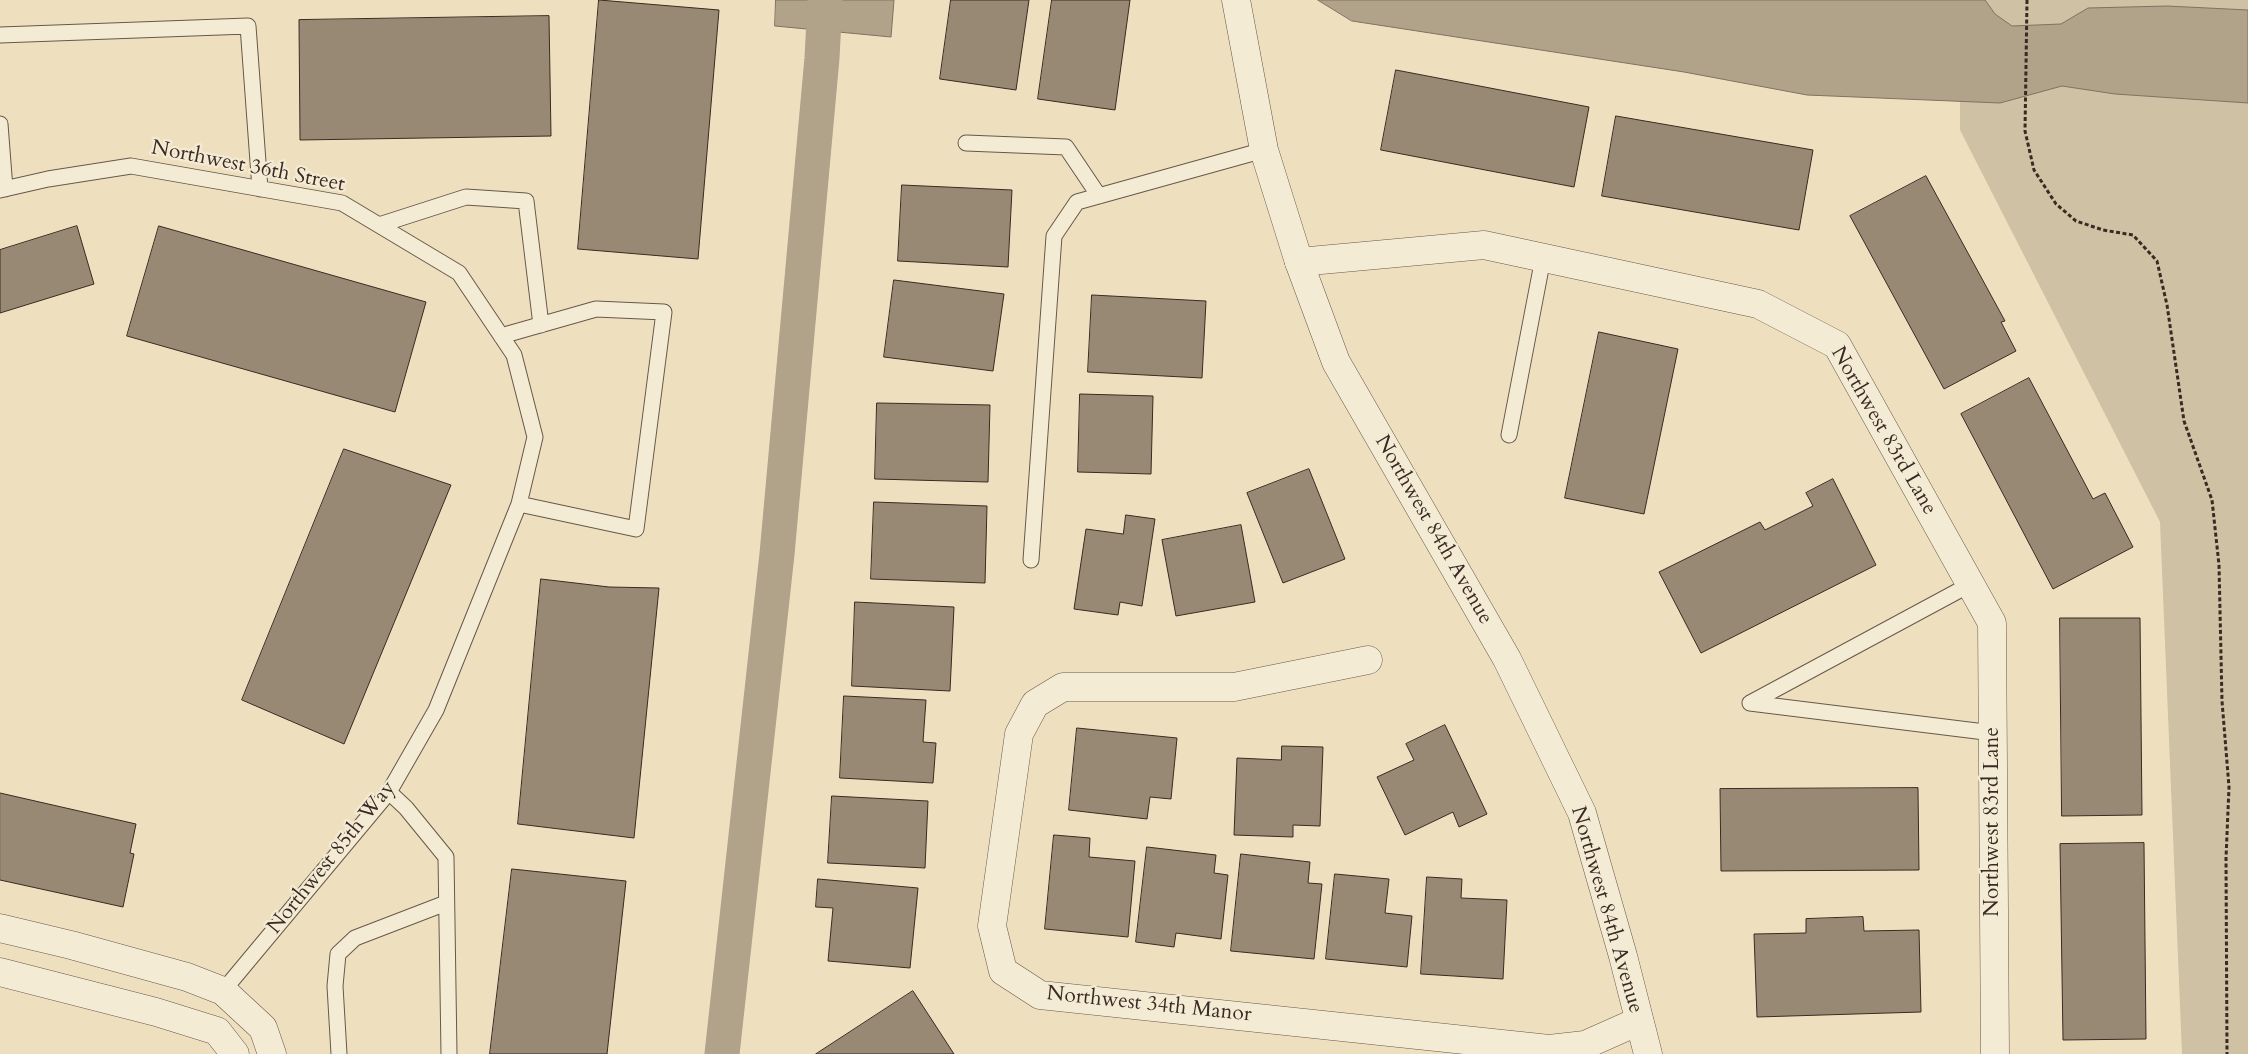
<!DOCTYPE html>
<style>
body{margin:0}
canvas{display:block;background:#eee0bf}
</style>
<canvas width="2248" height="1054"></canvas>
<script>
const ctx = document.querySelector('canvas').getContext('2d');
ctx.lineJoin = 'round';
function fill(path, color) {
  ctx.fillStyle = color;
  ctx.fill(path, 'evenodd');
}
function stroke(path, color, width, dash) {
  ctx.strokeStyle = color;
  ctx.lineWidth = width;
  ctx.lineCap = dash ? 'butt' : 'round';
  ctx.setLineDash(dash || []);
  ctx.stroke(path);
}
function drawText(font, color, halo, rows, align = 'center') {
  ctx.font = font + ' Cardo,serif';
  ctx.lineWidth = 4.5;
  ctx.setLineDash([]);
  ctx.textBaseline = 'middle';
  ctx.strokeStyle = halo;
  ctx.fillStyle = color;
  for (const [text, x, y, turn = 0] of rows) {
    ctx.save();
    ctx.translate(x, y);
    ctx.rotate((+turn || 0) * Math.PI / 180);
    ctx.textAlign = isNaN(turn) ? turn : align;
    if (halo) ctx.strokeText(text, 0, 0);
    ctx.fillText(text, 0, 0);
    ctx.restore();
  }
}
const green = new Path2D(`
 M1960 0H2248V1054H2182L2160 522 1960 130Z`);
const water = new Path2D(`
 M776 0H894L891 37 775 26Z
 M1318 0H1985L1995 14 2012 26 2061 24 2088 8 2167 6 2248 10V103L2115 94 2062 86 2000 103 1807 95 1684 72 1352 21Z`);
const canal = new Path2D(`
 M722 1054 777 554 822 58 825 0`);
const building = new Path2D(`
 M599 0 719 10 698 259 578 249Z
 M951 0H1029L1016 90 940 79Z
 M1052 0H1130L1115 110 1038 99Z
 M549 16 551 136 300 140 299 20Z
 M1396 70 1589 107 1574 187 1381 150Z
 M1616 116 1813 150 1799 230 1602 196Z
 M1926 176 2005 321 2001 322 2016 351 1944 389 1850 216Z
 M902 185 1012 190 1008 267 898 261Z
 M77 226 94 284 0 313V250Z
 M159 226 426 302 395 412 127 336Z
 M894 280 1004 294 993 371 884 357Z
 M1092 295 1206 301 1202 378 1088 372Z
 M1599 332 1678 349 1644 514 1565 498Z
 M2029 378 2093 499 2105 493 2133 547 2053 589 1961 414Z
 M1080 394 1153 396 1151 474 1078 472Z
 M877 403 990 405 988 482 875 479Z
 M344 449 451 485 344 744 242 700Z
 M1309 469 1345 559 1283 583 1247 493Z
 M1833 479 1876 565 1701 653 1659 572 1760 522 1765 530 1813 506 1806 493Z
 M874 502 987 506 985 583 871 579Z
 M1126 515 1155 519 1142 606 1120 602 1118 615 1074 609 1086 529 1123 534Z
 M1241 525 1255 602 1176 616 1162 540Z
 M541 579 609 587 659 588 634 838 518 824Z
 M855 602 954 607 950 691 852 686Z
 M2060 618H2140L2142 815 2062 816Z
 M844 696 926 700 923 742 936 743 933 783 840 778Z
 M1445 725 1487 814 1459 827 1453 812 1405 835 1377 777 1414 760 1406 744Z
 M1077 728 1177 738 1171 799 1150 797 1147 819 1069 810Z
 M1282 746 1323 747 1320 826 1293 825V837L1234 835 1237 758 1281 760Z
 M1918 788 1919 870 1721 871 1720 789Z
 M0 793 136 824 130 853 134 854 123 907 0 880Z
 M832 796 928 801 925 868 828 863Z
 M1054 835 1090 838 1089 857 1135 861 1128 937 1045 929Z
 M2144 843 2146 1039 2063 1040 2060 844Z
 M1147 847 1216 855 1214 873 1228 875 1221 939 1176 933 1174 947 1136 942Z
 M1241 854 1310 862 1308 883 1322 884 1314 959 1231 951Z
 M512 869 626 881 607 1054H490Z
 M1335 874 1389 879 1385 913 1412 916 1407 967 1326 959Z
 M1427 877 1462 879 1461 898 1507 900 1503 979 1421 974Z
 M818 879 918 888 910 968 828 961 833 908 816 907Z
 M1863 917 1864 931 1919 930 1921 1012 1757 1017 1754 934 1806 933V919Z
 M913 991 954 1054H816Z`);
const path = new Path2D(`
 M2027 0 2025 131 2034 170 2056 204 2076 221 2103 230 2133 235 2157 261 2167 305 2184 421 2212 500 2219 565 2222 701 2229 787 2226 858 2227 1054`);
const service = new Path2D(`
 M0 35 248 26 260 189
 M0 124 5 189
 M966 143 1066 147 1099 196
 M0 190 48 179 131 166 342 203 459 273 514 355 535 437 519 504 436 710 389 792 223 991
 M379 225 466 197 526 201 541 325
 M501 336 596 309 664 312 636 529 519 504
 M1509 435 1543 258
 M1031 560 1054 236 1077 202 1264 150
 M1971 584 1750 703 1993 733
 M389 792 406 808 446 857 449 1054
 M339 1054 335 986 338 954 355 938 446 903`);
const minor = new Path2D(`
 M1299 262 1484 245 1758 304 1837 345 1992 623 1995 1054
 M1368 660 1234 687H1063L1035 704 1019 734 992 926 1003 971 1040 995 1549 1049 1585 1045 1639 1021
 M0 928 71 945 187 977 223 991 263 1028 272 1054
 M0 972 156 1012 217 1031 235 1054`);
const tertiary = new Path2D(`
 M1236 0 1264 150 1299 262 1336 362 1507 659 1582 813 1623 956 1648 1054`);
const streetNames = [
 ["Northwest 36th Street",248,167,11],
 ["Northwest 83rd Lane",1883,431,60],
 ["Northwest 84th Avenue",1433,530,60],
 ["Northwest 83rd Lane",1993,822,-90],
 ["Northwest 85th Way",332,858,-51],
 ["Northwest 84th Avenue",1606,910,74],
 ["Northwest 34th Manor",1149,1005,6]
];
fill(green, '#cfc1a4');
fill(water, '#b1a28a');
stroke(water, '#817261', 1);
stroke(canal, '#b1a28a', 35);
fill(building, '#988974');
stroke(building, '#3a2a23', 1);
stroke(service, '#67584a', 17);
stroke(minor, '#67584a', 29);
stroke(tertiary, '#67584a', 29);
stroke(path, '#3a2a23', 3, [4, 2.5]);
stroke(service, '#f4ebd5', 15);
stroke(minor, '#f4ebd5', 28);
stroke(tertiary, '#f4ebd5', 28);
drawText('21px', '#3a2a23', '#f4ebd5', streetNames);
</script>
